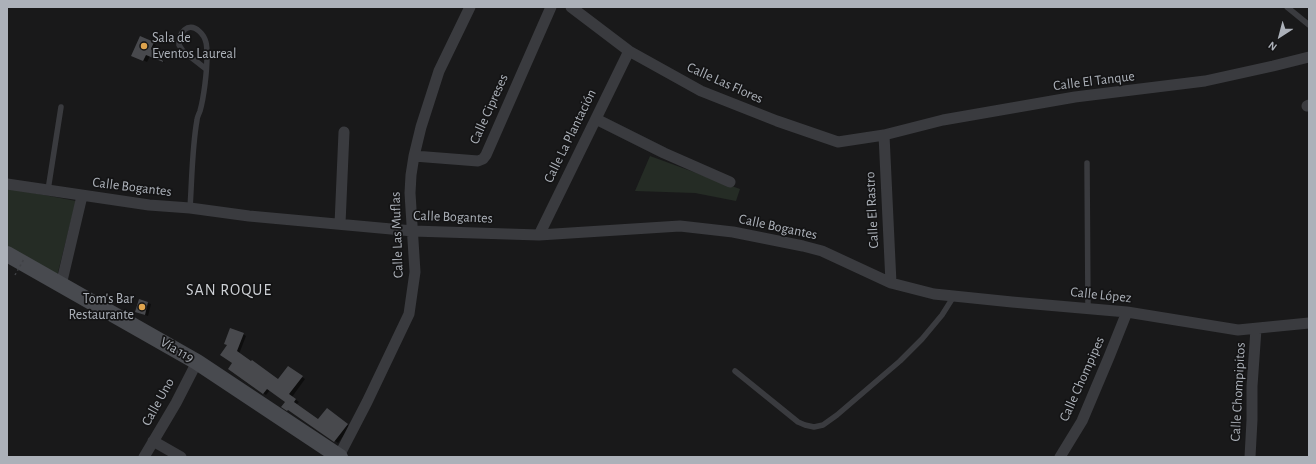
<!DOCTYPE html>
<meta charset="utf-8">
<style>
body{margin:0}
#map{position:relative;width:1316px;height:464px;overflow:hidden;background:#19191a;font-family:"Alegreya Sans",sans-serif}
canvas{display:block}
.frame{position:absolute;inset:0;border:8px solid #acb1b9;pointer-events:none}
.north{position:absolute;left:1260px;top:16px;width:40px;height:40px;-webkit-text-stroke:3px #141415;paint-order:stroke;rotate:216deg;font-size:11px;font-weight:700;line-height:16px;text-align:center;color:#acb1b9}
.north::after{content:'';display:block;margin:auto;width:14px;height:18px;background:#acb1b9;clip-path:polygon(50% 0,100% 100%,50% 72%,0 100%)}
</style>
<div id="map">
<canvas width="1316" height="464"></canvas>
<div class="frame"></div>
<div class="north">N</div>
</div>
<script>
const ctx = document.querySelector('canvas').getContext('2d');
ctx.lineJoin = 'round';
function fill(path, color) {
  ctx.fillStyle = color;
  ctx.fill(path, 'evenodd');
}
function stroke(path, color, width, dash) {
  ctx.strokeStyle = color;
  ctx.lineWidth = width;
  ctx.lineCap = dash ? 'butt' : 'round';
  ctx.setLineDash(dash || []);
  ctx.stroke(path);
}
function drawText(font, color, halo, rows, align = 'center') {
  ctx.font = font + ' "Alegreya Sans",sans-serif';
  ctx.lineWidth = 3.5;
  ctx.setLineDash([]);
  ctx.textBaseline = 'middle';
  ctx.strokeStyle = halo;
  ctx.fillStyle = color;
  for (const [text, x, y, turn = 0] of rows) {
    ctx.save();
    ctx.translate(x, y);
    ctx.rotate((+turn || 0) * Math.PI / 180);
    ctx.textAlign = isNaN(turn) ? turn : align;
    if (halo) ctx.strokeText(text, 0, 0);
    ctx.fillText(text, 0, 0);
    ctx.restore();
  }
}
const green = new Path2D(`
 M650 156 740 189 736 201 695 193 635 191Z
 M7 188 76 201 57 276 7 247Z`);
const shadow = new Path2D(`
 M153 43 156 45 153 52 165 63 150 56 147 62 136 57Z
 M139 300 151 304 148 316 136 312Z
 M243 334 246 336 239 354 278 380 288 368 305 379 292 397 299 402 296 405 318 420 330 411 350 427 338 443 292 411 286 402 270 390 266 395 254 387 233 363 221 354Z`);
const building = new Path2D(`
 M140 36 154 42 151 49 163 61V62L146 55 143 61 131 56Z
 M139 299 148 302 145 315 135 312Z
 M230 328 244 333 237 351 251 361 252 360 278 379 288 366 303 376 289 394 296 399 294 402 318 419 327 408 348 424 334 442 288 410 287 411 281 407 285 402 267 389 263 394 228 369 232 363 220 355 227 345 224 344Z`);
const lane = new Path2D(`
 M1287 7 1309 25
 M1087 163 1088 308
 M48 190 61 107
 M190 208C192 179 192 148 197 120 197 117 199 114 200 111 204 97 207 71 207 56 207 46 207 38 199 31 188 21 178 33 179 45L183 51 206 69
 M735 371 798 422 805 425 814 427 823 425 837 415 900 361 922 339 942 315 954 296`);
const street = new Path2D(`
 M571 7 629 51 701 91 777 121 838 142 884 135 943 120 1075 97 1205 81 1273 66 1309 57
 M1307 106 1309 105
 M596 119 664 153 730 182
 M884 135 891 283
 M414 156 478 161 483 159 486 155 551 7
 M7 184 149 205 190 208 249 216 413 231 539 235 680 226 733 232 803 246 822 251 891 283 934 294 1012 302 1127 312 1238 330 1309 323
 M340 224 344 132
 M539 235 629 51
 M61 285 82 196
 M153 441 181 457
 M339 456 367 402 409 314 415 272 410 193 411 175 414 156 421 127 439 71 470 7
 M144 457 176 403 197 362
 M1060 457 1082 421 1109 357 1127 312
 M1250 457 1252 420V386L1256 329`);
const secondary = new Path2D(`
 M7 254 197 362 340 457`);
const pathBridge = new Path2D(`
 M15 275 24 259`);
const markers = [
 [144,46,4,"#dea34d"],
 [142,307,4,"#dea34d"]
];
const poiNames = [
 ["Sala de",152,38],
 ["Eventos Laureal",152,54],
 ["Tom's Bar",134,299,"right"],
 ["Restaurante",134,315,"right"]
];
const streetNames = [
 ["Calle El Tanque",1094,81,-7],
 ["Calle Las Flores",725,83,24],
 ["Calle Cipreses",489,109,-66],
 ["Calle La Plantación",570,136,-64],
 ["Calle Bogantes",132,187,7],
 ["Calle El Rastro",872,210,-93],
 ["Calle Bogantes",453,217,2],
 ["Calle Bogantes",778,227,12],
 ["Calle Las Muflas",397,235,-92],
 ["Calle López",1101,295,6],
 ["Vía 119",177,350,30],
 ["Calle Chompipes",1082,379,-66],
 ["Calle Chompipitos",1238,392,-87],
 ["Calle Uno",158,402,-61]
];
const quarterNames = [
 ["SAN ROQUE",229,290]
];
fill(green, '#252c25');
fill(shadow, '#0007');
fill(building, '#48494d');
stroke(lane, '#3a3b3f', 5.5);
stroke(street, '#3a3b3f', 11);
stroke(secondary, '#484a4f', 16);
stroke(pathBridge, '#404246', 1.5, [2, 3]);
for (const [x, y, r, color] of markers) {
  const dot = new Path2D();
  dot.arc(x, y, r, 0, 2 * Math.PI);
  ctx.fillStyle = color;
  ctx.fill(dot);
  stroke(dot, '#141415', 1.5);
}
drawText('14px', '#acb1b9', '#141415', poiNames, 'left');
drawText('14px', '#acb1b9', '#141415', streetNames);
ctx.letterSpacing = '1px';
drawText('16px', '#cdd0d5', '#141415', quarterNames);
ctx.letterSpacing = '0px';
</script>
